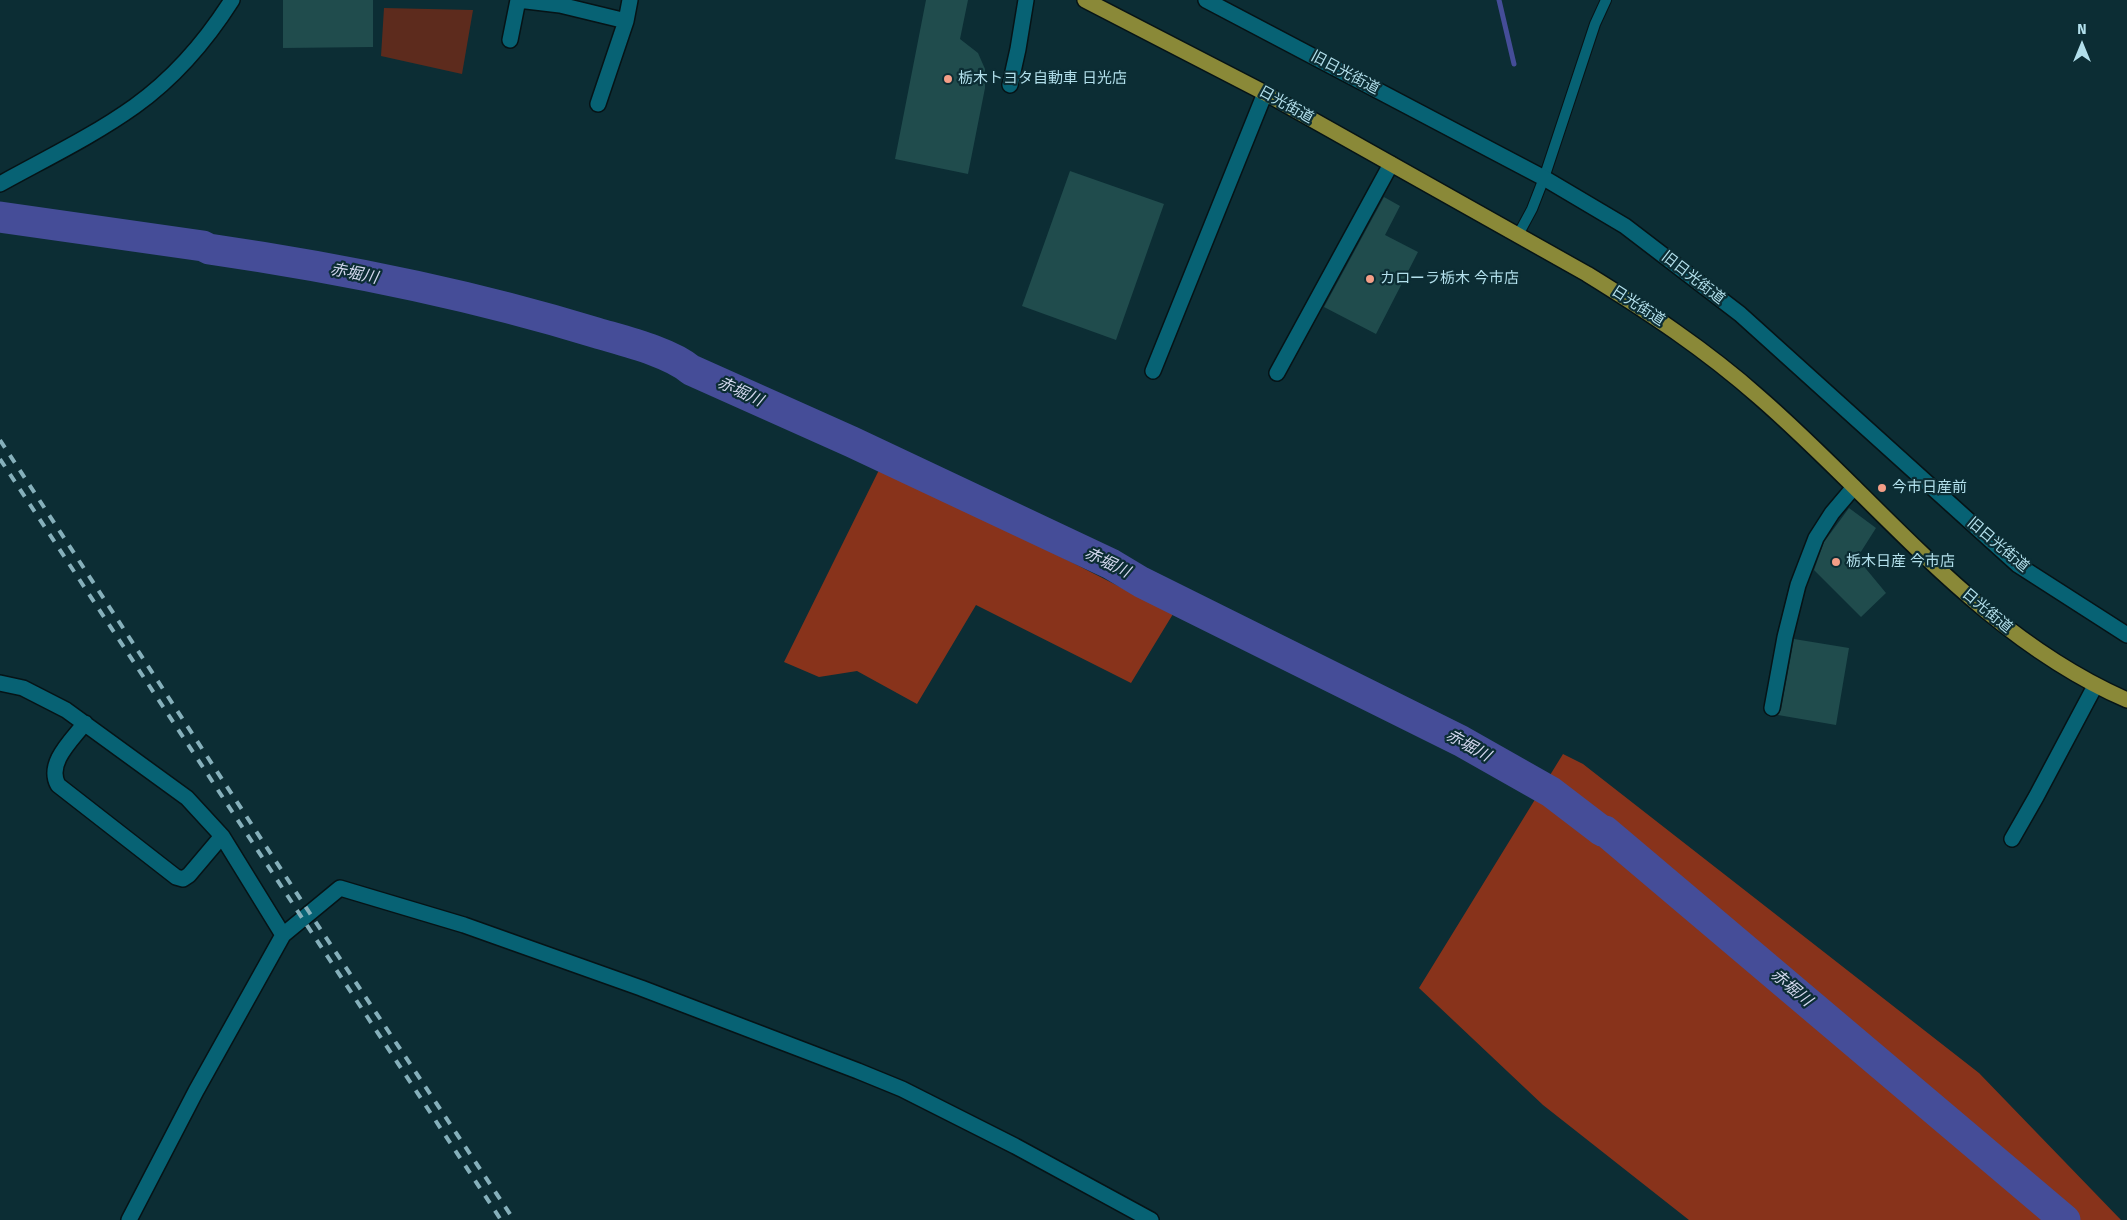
<!DOCTYPE html>
<meta charset="utf-8">
<style>
body{margin:0}
#map{position:relative;width:2127px;height:1220px;overflow:hidden;background:#0c2d34;font-family:"Fira Sans",sans-serif}
canvas{display:block}
.north{position:absolute;left:2057px;top:20px;width:50px;height:50px;-webkit-text-stroke:4px #0c2d34;paint-order:stroke;rotate:0deg;font-size:14px;font-weight:700;line-height:20px;text-align:center;color:#b2dfeb}
.north::after{content:'';display:block;margin:auto;width:18px;height:22px;background:#b2dfeb;clip-path:polygon(50% 0,100% 100%,50% 72%,0 100%)}
</style>
<div id="map">
<canvas width="2127" height="1220"></canvas>
<div class="north">N</div>
</div>
<script>
const ctx = document.querySelector('canvas').getContext('2d');
ctx.lineJoin = 'round';
function fill(path, color) {
  ctx.fillStyle = color;
  ctx.fill(path, 'evenodd');
}
function stroke(path, color, width, dash) {
  ctx.strokeStyle = color;
  ctx.lineWidth = width;
  ctx.lineCap = dash ? 'butt' : 'round';
  ctx.setLineDash(dash || []);
  ctx.stroke(path);
}
function drawText(font, color, halo, rows, align = 'center') {
  ctx.font = font + ' "Fira Sans","Noto Sans JP",sans-serif';
  ctx.lineWidth = 4.5;
  ctx.setLineDash([]);
  ctx.textBaseline = 'middle';
  ctx.strokeStyle = halo;
  ctx.fillStyle = color;
  for (const [text, x, y, turn = 0] of rows) {
    ctx.save();
    ctx.translate(x, y);
    ctx.rotate((+turn || 0) * Math.PI / 180);
    ctx.textAlign = isNaN(turn) ? turn : align;
    if (halo) ctx.strokeText(text, 0, 0);
    ctx.fillText(text, 0, 0);
    ctx.restore();
  }
}
const green = new Path2D(`
 M384 8 473 10 462 74 381 56Z`);
const forest = new Path2D(`
 M879 470 981 516 1173 614 1131 683 976 605 917 704 857 671 819 677 784 662Z
 M1563 754 1583 764 1979 1073 2121 1220H1689L1543 1105 1419 988Z`);
const stream = new Path2D(`
 M1499 0 1514 64`);
const river = new Path2D(`
 M0 217 203 246 209 249C340 268 470 294 597 333 624 341 670 352 691 370L852 442 1111 564 1141 582 1461 741 1551 792 1602 831H1605L2065 1220`);
const building = new Path2D(`
 M283 0H373V47L283 48Z
 M926 0H968L960 39 978 53 985 69V88L968 174 895 159Z
 M1070 171 1164 204 1116 340 1022 306Z
 M1384 197 1400 206 1385 235 1418 252 1376 334 1324 307Z
 M1849 508 1876 528 1857 558 1886 593 1861 617 1814 570 1824 542Z
 M1794 639 1849 648 1836 725 1778 715 1781 710Z`);
const service = new Path2D(`
 M1518 235 1532 209 1544 178 1595 24 1606 0`);
const minor = new Path2D(`
 M518 0 560 5 626 21
 M1206 0 1544 178 1625 226 1740 314 2018 565 2127 635
 M510 40 518 0
 M1010 85 1018 49 1026 0
 M598 104 626 21 630 0
 M1153 371 1265 93
 M1277 373 1391 164
 M0 683 23 688 66 710 187 798 222 836 283 935
 M1772 708 1785 637 1798 585 1816 538 1832 513 1854 487
 M85 723C72 740 46 763 58 785L176 877 183 879 189 875 222 836
 M2012 839 2036 797 2095 686
 M129 1220 196 1091 283 935 340 888 464 925 641 988 858 1071 902 1089 1015 1146 1151 1220`);
const tertiary = new Path2D(`
 M0 184C45 159 93 136 135 106 174 78 206 41 232 0`);
const trunk = new Path2D(`
 M1085 0 1265 93 1587 274C1647 311 1706 350 1759 397 1879 501 1978 635 2127 700`);
const rail = new Path2D(`
 M0 440 309 912 514 1220
 M0 459 501 1220`);
const markers = [
 [948,79,5,"#f49e87"],
 [1370,279,5,"#f49e87"],
 [1882,488,5,"#f49e87"],
 [1836,562,5,"#f49e87"]
];
const streetNames = [
 ["旧日光街道",1345,73,28],
 ["日光街道",1286,105,29],
 ["旧日光街道",1693,278,38],
 ["日光街道",1638,306,33],
 ["旧日光街道",1998,545,40],
 ["日光街道",1987,611,40]
];
const poiNames = [
 ["栃木トヨタ自動車 日光店",958,79],
 ["カローラ栃木 今市店",1380,279],
 ["今市日産前",1892,488],
 ["栃木日産 今市店",1846,562]
];
const waterNames = [
 ["赤堀川",354,274,11],
 ["赤堀川",740,392,25],
 ["赤堀川",1107,563,26],
 ["赤堀川",1468,746,29],
 ["赤堀川",1791,988,40]
];
fill(green, '#5d2b1d');
fill(forest, '#88331b');
stroke(stream, '#454d98', 5);
stroke(river, '#454d98', 31);
fill(building, '#204c4d');
stroke(service, '#061316', 12);
stroke(minor, '#061316', 18);
stroke(tertiary, '#061316', 18);
stroke(trunk, '#061316', 18);
stroke(service, '#076274', 10);
stroke(minor, '#076274', 15);
stroke(tertiary, '#076274', 15);
stroke(trunk, '#8a8938', 15);
stroke(rail, '#86b0bb', 4, [9, 9]);
for (const [x, y, r, color] of markers) {
  const dot = new Path2D();
  dot.arc(x, y, r, 0, 2 * Math.PI);
  ctx.fillStyle = color;
  ctx.fill(dot);
  stroke(dot, '#0c2d34', 2);
}
drawText('15px', '#b2dfeb', '#0c2d34', streetNames);
drawText('15px', '#b2dfeb', '#0c2d34', poiNames, 'left');
drawText('italic 16px', '#d3d8ee', '#0c2d34', waterNames);
</script>
